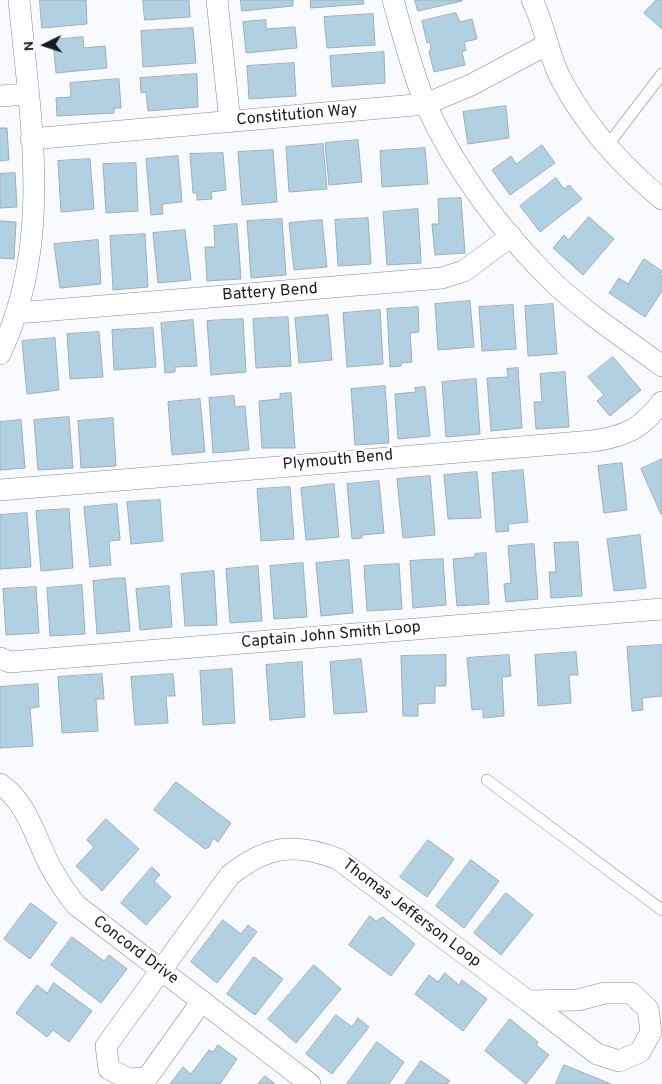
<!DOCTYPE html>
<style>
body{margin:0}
#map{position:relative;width:662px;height:1084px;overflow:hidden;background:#f8fafd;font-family:Overpass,sans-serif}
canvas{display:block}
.north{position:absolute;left:20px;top:20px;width:50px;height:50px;-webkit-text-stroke:4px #fff;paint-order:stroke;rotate:266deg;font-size:14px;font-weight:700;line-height:20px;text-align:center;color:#181b20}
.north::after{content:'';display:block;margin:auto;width:18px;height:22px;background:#181b20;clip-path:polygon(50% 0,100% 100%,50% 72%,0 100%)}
</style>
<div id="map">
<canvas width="662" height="1084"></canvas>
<div class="north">N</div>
</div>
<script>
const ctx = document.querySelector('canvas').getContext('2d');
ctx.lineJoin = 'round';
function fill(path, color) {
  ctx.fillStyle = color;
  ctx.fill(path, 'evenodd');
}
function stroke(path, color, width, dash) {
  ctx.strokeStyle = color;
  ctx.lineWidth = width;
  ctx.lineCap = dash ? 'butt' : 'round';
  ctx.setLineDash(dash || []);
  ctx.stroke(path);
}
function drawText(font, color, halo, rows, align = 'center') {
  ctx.font = font + ' Overpass,sans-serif';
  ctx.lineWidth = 5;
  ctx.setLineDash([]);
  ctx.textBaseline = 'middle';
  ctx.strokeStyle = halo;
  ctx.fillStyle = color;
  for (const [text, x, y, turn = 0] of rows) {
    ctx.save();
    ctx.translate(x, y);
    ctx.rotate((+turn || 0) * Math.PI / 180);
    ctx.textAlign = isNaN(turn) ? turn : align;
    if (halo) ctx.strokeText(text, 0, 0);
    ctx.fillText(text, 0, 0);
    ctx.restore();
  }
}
const building = new Path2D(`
 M40 0H86L87 24 42 28Z
 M143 0H189L190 17 145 20Z
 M241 0H293V6L242 11Z
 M311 0H363L364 4 311 8Z
 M415 0H462V1L418 11Z
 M656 0H662V29L644 13Z
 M456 13 460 22 472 19 477 39 464 42 466 50 462 52 465 65 434 72 429 51 431 49 430 42 427 43 422 21Z
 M373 14 375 45 327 48 324 17Z
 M266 20V29L295 27 297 48 246 53 243 22Z
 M193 28 196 63 143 67 141 31Z
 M83 37 84 48 105 46 107 68 56 73 53 40Z
 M384 52 385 83 332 87 330 56Z
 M294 63 296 96 249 99 247 66Z
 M197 74 198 107 148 111 146 92 141 93 140 78Z
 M119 79 121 108H114V113L57 116 56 98 71 97 70 83Z
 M506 106 509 138 468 144 463 112Z
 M0 128H7L9 160 0 161Z
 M358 140 362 182 329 185 325 143Z
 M323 144 327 189 289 192 286 147Z
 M542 145 555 163 510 195 492 170 511 156 516 164Z
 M425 148 428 184 382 187 380 151Z
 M273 150 277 202 242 205 238 152Z
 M223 153 226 190 211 192 212 199 197 200V193H193L190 154Z
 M178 156 182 202 162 204 163 214 151 215 146 159Z
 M90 159 94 209 61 212 58 161Z
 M136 163 138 211 106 213 103 164Z
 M15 173 17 207 0 208V174Z
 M556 178 564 189 569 185 582 199 540 232 520 206Z
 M461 198 465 253 435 255 432 224H439L438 199Z
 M418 209 421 263 387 265 383 212Z
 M589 217 614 239 583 275 553 248 564 235 568 240Z
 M368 218 371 264 338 266 335 220Z
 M282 219 286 275 251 278 247 221Z
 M322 220 327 267 294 270 289 223Z
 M0 221 16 222 14 259 0 258Z
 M237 224 241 279 207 281 205 247H215L214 226Z
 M185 230 191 280 158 283 153 233Z
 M145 234 148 287 113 290 110 236Z
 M98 240 101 284 60 288 54 244Z
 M644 259 662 271 660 275 662 276V291L645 317 609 293 619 278 628 284Z
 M470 301 474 347 438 350 435 304Z
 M553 304 557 354 528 356 525 306Z
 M513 305 516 349 482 351 479 307Z
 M418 307 419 332 410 333 412 362 401 363V366L390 367 387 309Z
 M380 310 383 364 347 367 343 313Z
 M328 315 332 360 299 363 295 318Z
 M288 317 291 366 256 368 253 319Z
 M243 319 246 372 211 375 207 321Z
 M193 320 197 366 175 367V372L165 373 161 323Z
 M153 328 156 367 114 370 112 330Z
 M99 332 103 377 70 379 67 334Z
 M55 338 59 390 27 394 22 341Z
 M613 357 641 390 610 416 597 401 604 395 588 377Z
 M518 368 522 428 491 431 487 378 508 377 507 369Z
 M565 372 569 427 536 429 534 402H542L540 374Z
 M476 379 480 434 446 437 442 382Z
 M385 386 389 443 355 445 351 389Z
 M425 387 430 436 398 439 395 394 416 392 415 388Z
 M291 393 295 448H262L259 401 280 399V394Z
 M234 396 235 407 245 406 249 450 213 453 209 398Z
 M200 399 205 452 172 455 168 402Z
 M69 417 73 468 38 470 34 420Z
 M113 418 116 466 81 468 78 421Z
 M21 420 25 468 0 470V422Z
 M662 459V514H661L641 469Z
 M622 463 627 510 604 513 598 466Z
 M523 470 528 522 508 524 509 531 496 532 492 473Z
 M477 472 481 518 448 519 444 475Z
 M430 476 435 535 403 538 397 479Z
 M379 481 384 533 362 535V538L352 539 347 484Z
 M334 484 339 537 306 540 301 488Z
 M290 487 294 539 261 541 257 489Z
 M160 500 163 541 131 544 127 502Z
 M117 504 120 540 109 541 111 565 90 567 84 507Z
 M69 509 73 568 41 571 36 511Z
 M27 513 31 567 0 569V515Z
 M640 535 646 588 614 591 607 539Z
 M578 542 582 596 551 598 549 572H556L554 543Z
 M534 544 538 599 506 602 504 584 511 583 508 546Z
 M486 553 489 604 457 606 453 559 475 557V554Z
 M443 559 446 605 413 608 410 561Z
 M349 560 353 613 321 616 316 563Z
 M303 563 307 617 274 619 270 566Z
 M399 564 402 609 367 611 364 566Z
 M258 566 262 621 230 623 226 569Z
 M214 571 217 625 185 626 181 574Z
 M118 578H125L130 631 97 634 93 581Z
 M82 585 85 634 50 636 47 588Z
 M169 586 172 627 140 630 136 589Z
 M36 587 39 633 6 635 3 589Z
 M662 645V696L642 698 643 710 632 711 627 647Z
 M576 652 578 675H569L571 703 538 706 535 655Z
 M446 655V686H435V703L418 704V716H403L401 656Z
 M509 655 511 676 502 677 504 716 483 718V709L472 710 467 658Z
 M361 659 367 712 334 714 330 662Z
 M302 662 305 717 270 720 266 665Z
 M232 669 235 723 203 725 200 671Z
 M102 674 104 699H96L98 731 62 733 58 677Z
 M173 674 175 696H166L168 723 135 725 131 677Z
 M38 684 39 707 30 708 33 746 0 748V687Z
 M176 782 231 823 218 842 213 838 209 847 205 849 154 810Z
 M106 819 139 849 102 891 76 866 94 847 87 840Z
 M428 840 454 859 427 897 400 877Z
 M471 860 499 881 464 928 436 906Z
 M152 867 160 875 154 881 171 897 146 925 121 903Z
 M506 893 533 915 501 955 474 933Z
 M31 903 57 923 30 959 4 939Z
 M370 916 376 921 383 917 415 944 391 976 349 945Z
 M223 920 241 934 248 925 257 932 217 983 191 962Z
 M72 937 104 961 109 955 127 969 101 1003 51 965Z
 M254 957 283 979 255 1015 227 994Z
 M314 965 341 989 296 1043 268 1019Z
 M445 973 459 985 462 980 487 999 463 1031 415 994 429 975 438 982Z
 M54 983 92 1011 69 1042 53 1030 47 1037 16 1013 37 985 47 993Z
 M336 1015 352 1027 358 1018 369 1027 332 1074 306 1054Z
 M510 1019 538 1042 536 1045 549 1055 526 1084 485 1051Z
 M377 1042 404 1062 389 1084H347Z
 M218 1045 237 1059 220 1084H170L183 1067 191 1074 209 1050 213 1052Z
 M421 1061 450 1081 447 1084H405Z
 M564 1065 611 1084H556Z
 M265 1076 275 1084H258Z`);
const service = new Path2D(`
 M607 146 662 74
 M487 780 662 910`);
const minor = new Path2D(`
 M217 0 230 122
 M393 0C403 35 412 72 426 105 456 171 502 232 554 283 587 314 626 339 662 366
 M532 0C545 25 548 55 561 79 586 127 622 166 662 199
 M0 96 28 94
 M31 139 426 104 471 85 548 44
 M17 313 442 278 464 271 511 236
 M0 354C54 241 30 120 19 0
 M0 490 593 441C626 436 641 429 662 402
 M0 658 10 662 662 609
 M0 784C27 802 36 839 50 866 58 880 66 893 76 905L310 1084
 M605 993H631L648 1009 651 1032 640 1052 619 1061 597 1054 528 1001 578 1000Z
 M202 1001 147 1078 129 1079 109 1069 106 1046 230 875C267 846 294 842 338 859L528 1001`);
const streetNames = [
 ["Constitution Way",297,116,-5],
 ["Battery Bend",270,293,-4],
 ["Plymouth Bend",338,461,-5],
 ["Captain John Smith Loop",331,636,-5],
 ["Thomas Jefferson Loop",411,914,37],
 ["Concord Drive",135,951,37]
];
fill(building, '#b1d1e3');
stroke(building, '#9faeb6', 1);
stroke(service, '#828996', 12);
stroke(minor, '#828996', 22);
stroke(service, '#fff', 11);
stroke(minor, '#fff', 21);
drawText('16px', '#181b20', '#fff', streetNames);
</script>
